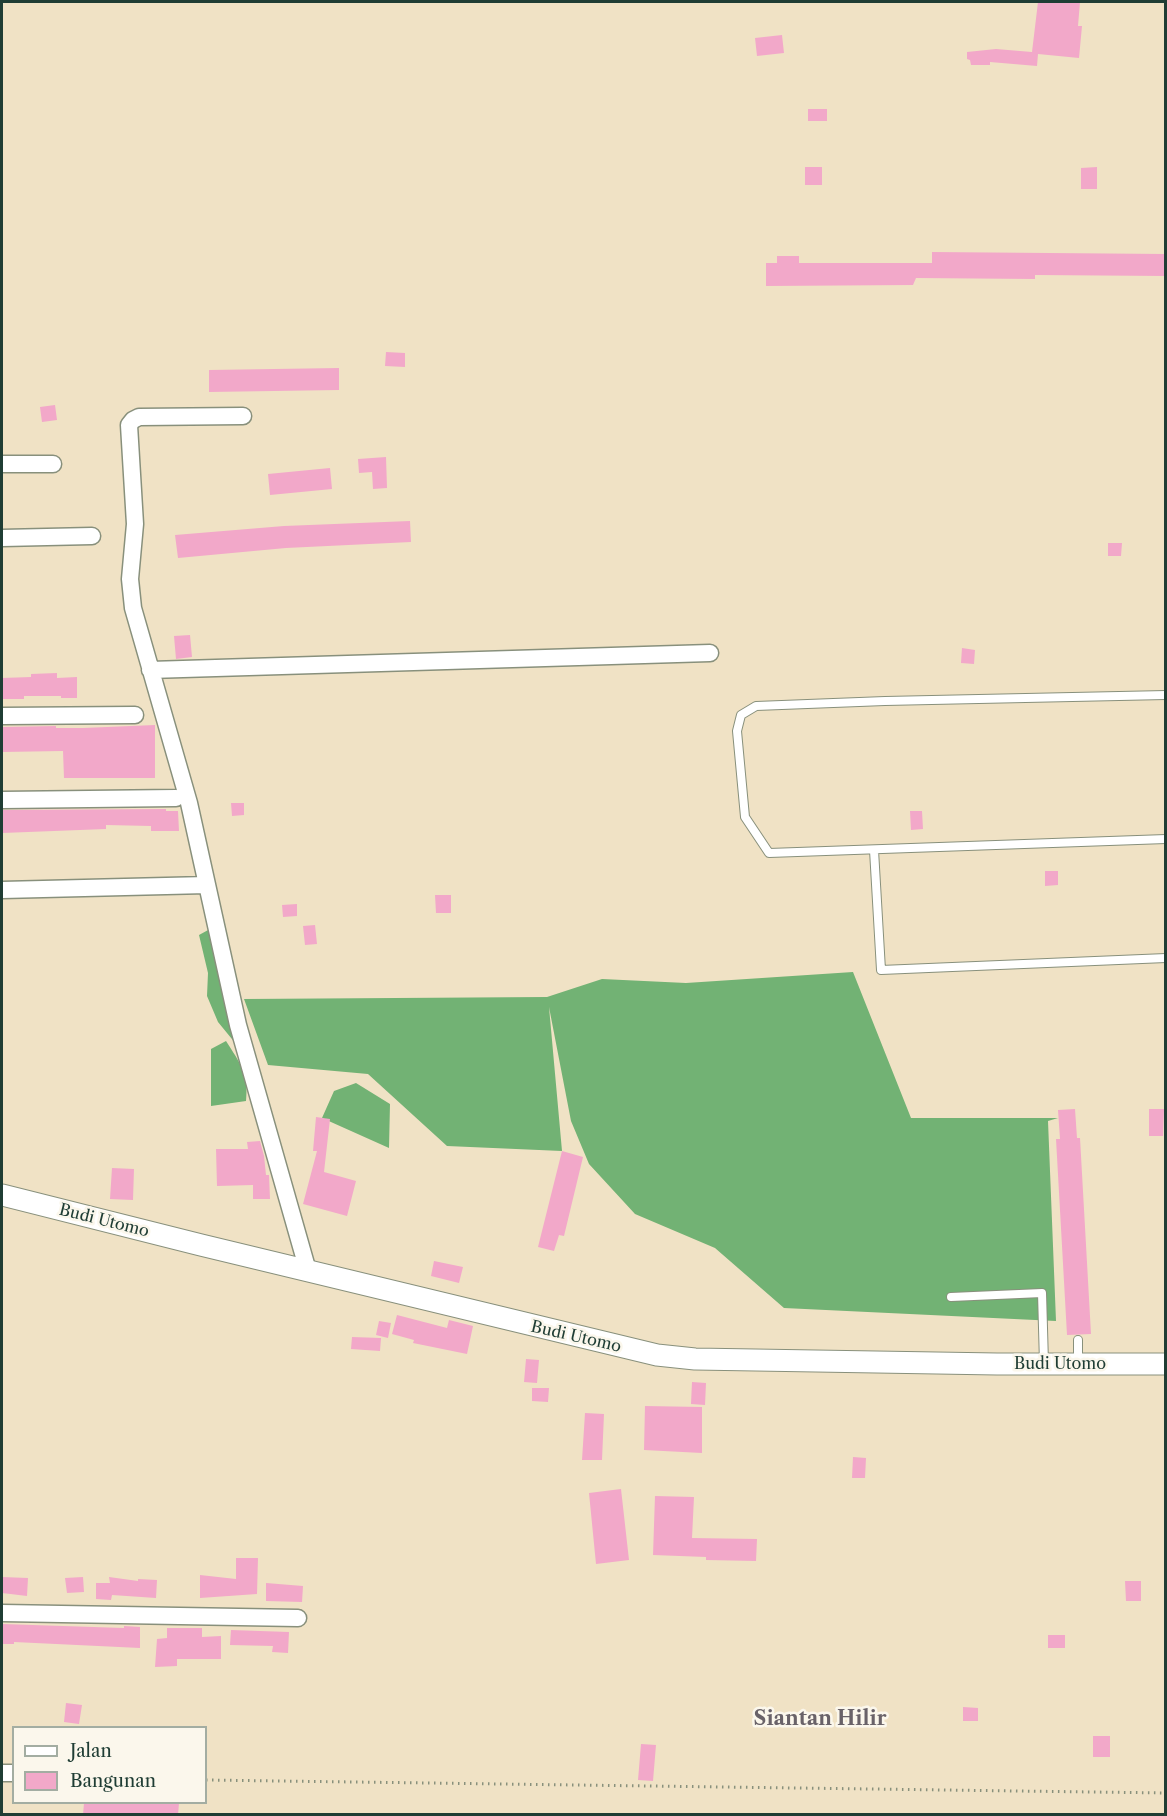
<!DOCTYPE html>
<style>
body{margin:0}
#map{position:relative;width:1167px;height:1816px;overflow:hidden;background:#f0e2c5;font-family:"Libre Caslon Text",serif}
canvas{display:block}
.frame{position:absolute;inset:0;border:3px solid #1f3d34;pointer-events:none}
.legend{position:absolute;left:12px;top:1726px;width:195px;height:78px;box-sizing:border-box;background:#fbf7ec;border:2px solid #a3ada2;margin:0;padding:8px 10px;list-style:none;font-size:18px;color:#1f3d34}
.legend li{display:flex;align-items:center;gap:12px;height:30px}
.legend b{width:30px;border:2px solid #a3ada2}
</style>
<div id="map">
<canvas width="1167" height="1816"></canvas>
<div class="frame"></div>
<ul class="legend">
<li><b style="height:8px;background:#fff"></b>Jalan</li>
<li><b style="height:16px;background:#f2a8c9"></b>Bangunan</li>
</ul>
</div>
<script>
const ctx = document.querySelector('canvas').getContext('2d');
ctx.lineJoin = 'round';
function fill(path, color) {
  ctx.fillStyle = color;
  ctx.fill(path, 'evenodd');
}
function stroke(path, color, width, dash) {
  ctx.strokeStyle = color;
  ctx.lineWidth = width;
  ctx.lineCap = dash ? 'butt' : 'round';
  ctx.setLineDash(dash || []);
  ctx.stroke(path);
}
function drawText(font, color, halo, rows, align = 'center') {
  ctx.font = font + ' "Libre Caslon Text",serif';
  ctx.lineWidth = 5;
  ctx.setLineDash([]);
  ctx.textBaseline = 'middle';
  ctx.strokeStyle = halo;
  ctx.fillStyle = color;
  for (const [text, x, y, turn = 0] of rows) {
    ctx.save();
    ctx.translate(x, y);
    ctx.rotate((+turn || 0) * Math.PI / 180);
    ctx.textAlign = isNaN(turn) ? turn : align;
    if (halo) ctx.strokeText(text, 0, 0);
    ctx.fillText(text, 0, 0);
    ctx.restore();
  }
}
const forest = new Path2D(`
 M210 929 236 1044 218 1022 207 996 208 973 199 935Z
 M853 972 911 1118H1058L1048 1121 1056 1321 784 1308 715 1248 635 1214 589 1164 571 1121 549 1007 562 1151 447 1146 368 1074 268 1065 244 999 547 997 602 979 686 983Z
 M226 1041C240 1063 249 1074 246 1101L211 1106V1049Z
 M356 1083 390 1104 389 1148 322 1118 334 1091Z`);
const building = new Path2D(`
 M1038 2H1080L1078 26H1082L1079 58 1038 54 1037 66 990 62V65H971L970 60 967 59V52L996 49 1032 52Z
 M782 35 784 53 757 56 755 38Z
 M808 109H827V121H808Z
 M805 167H822V185H805Z
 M1097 167V189H1081V168Z
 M932 252 1166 254V276L1035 275V279L916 278 913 285 766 286V263H777V256H799V263H932Z
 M386 352 405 353V367L385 366Z
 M339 368V390L209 392V370Z
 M55 405 57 420 42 422 40 407Z
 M386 457 387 488 373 489 372 472 359 473 358 459Z
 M330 468 332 489 270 495 268 474Z
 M410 521 411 542 286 548 178 558 175 535 284 526Z
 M1108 543H1122L1121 556H1108Z
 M190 635 192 657 176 659 174 636Z
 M962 648 975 650 974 664 961 663Z
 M57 673V678L77 677V698H61V696H24V699H2V678L31 677V674Z
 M155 725V778H64L63 751 2 752V727L56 726V728H83Z
 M231 803H244V815L232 816Z
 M166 809V811H178L179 831H151V826L106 825V829L2 833V810Z
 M910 811H922L923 829 911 830Z
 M1045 871H1058V885L1045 886Z
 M435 895H451V913H436Z
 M297 904V916L283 917 282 905Z
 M315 925 317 944 305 945 303 926Z
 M1075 1109 1077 1138H1080L1091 1334 1067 1335 1056 1139H1060L1058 1110Z
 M1149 1109H1164L1163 1136H1149Z
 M316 1117 330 1119 324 1172 356 1181 347 1216 303 1204 317 1151H313Z
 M260 1141 264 1156 266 1175H269L270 1199H253V1185L217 1186 216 1149H248L247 1142Z
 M562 1151 583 1157 564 1236 559 1235 554 1251 538 1247Z
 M112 1168 134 1169 133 1200 110 1199Z
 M434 1261 463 1267 459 1283 431 1276Z
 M397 1315 447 1328 449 1320 473 1326 467 1354 413 1343 414 1340 392 1334Z
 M379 1321 391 1323 388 1338 376 1335Z
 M352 1337 381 1338 380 1351 351 1349Z
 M526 1359 539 1360 537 1383 524 1382Z
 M692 1382 706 1383 705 1405 691 1404Z
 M532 1388H549L548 1402 532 1401Z
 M645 1406 702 1407V1453L644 1450Z
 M585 1413 604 1414 602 1460H582Z
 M853 1457 866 1458 865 1478H852Z
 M621 1489 629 1560 596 1564 589 1493Z
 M655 1496 694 1497 692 1538 757 1539 756 1561 706 1560V1557L653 1555Z
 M236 1558H258L257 1594 200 1598V1575L236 1579Z
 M2 1577 28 1578 27 1596 2 1593Z
 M83 1577 84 1592 67 1593 65 1578Z
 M109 1577 138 1581V1579L157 1580 156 1598 112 1595 111 1600 96 1599V1583H110Z
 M1125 1581H1141V1601H1126Z
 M266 1583 303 1586 302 1602 266 1601Z
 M2 1624 124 1628V1626L140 1627V1648L14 1642V1644H2Z
 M167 1628H202V1637L221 1636V1659H177V1666L155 1667 157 1639 167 1638Z
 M231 1630 289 1632 288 1653 272 1652 273 1646 230 1645Z
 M1048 1635H1065V1648H1048Z
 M66 1703 82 1705 79 1724 64 1722Z
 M963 1707 978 1708V1721H963Z
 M1093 1736H1110V1757H1093Z
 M641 1744 656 1745 653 1781 638 1780Z
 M84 1803H179L178 1815H83Z`);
const path = new Path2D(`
 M206 1780 1166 1793`);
const service = new Path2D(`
 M1166 695 885 701 756 706 741 715 737 731 745 817 769 853 1166 839
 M874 850 881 970 1166 958
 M951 1297 1042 1293 1044 1363
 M1078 1340V1364`);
const minor = new Path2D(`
 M243 416 139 417 133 420 129 425 135 524 130 579 133 608 189 803 238 1025 308 1271
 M2 464H53
 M2 538 92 536
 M150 670 710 653
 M2 716 135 715
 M2 800 176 798
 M2 890 207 885
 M2 1613 298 1618
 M2 1773H14`);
const tertiary = new Path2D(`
 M2 1195 201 1245 657 1355 695 1359 997 1364H1166`);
const streetNames = [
 ["Budi Utomo",104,1221,14],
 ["Budi Utomo",576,1337,13],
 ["Budi Utomo",1060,1364]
];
const quarterNames = [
 ["Siantan Hilir",820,1719]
];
fill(forest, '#72b274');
fill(building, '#f2a8c9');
stroke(service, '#88907c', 10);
stroke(minor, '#88907c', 19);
stroke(tertiary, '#88907c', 23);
stroke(path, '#88907c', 3, [1.5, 4.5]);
stroke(service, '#fff', 8);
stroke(minor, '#fff', 16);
stroke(tertiary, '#fff', 21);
drawText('16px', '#1f3d34', '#fbf7ec', streetNames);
drawText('bold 20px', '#696268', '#fbf7ec', quarterNames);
</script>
